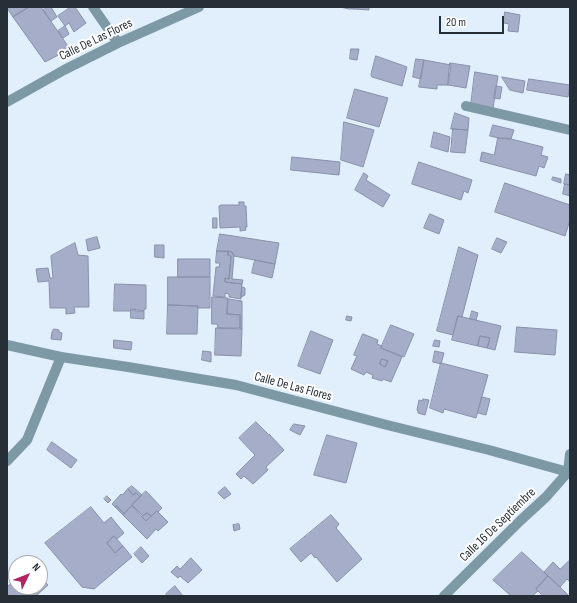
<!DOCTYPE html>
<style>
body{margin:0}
#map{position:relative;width:577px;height:603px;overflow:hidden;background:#e1eefc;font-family:"Sofia Sans Condensed",sans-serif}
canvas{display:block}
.frame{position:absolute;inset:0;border:8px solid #262f37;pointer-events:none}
.north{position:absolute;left:8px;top:555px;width:40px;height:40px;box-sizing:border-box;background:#fff;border:1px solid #a8acaf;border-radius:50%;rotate:47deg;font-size:11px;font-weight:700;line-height:16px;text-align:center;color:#262f37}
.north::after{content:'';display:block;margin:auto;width:14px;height:18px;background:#b02562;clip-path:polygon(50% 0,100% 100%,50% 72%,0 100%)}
.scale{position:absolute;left:439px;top:16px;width:65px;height:18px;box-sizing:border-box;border:2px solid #262f37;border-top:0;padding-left:5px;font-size:12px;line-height:14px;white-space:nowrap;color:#262f37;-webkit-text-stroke:3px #fff;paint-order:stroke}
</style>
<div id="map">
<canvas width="577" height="603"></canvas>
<div class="frame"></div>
<div class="north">N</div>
<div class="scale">20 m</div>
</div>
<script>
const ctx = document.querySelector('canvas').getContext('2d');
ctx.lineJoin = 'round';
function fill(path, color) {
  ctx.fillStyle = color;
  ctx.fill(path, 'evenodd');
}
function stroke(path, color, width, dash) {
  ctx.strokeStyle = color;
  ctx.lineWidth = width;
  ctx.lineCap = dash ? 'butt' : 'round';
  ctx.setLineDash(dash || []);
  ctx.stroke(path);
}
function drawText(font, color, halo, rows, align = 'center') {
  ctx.font = font + ' "Sofia Sans Condensed",sans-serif';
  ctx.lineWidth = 4;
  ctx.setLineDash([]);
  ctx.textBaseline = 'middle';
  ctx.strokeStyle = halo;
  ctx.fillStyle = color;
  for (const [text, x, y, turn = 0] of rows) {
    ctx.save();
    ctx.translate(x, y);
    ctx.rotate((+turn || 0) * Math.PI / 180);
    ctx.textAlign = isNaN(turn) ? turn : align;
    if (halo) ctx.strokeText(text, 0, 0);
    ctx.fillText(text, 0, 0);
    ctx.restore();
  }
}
const building = new Path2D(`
 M10 7H29L13 17 7 8Z
 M29 7H41L70 49 45 62 13 17Z
 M49 7H51L57 17 51 21 43 10Z
 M71 7H75L86 23 74 32 69 23 65 26 58 16Z
 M341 7H354V9H349Z
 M354 7H369V10L354 9Z
 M505 12 520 15 518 32 508 31 509 24 504 23Z
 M65 26 69 34 63 38 58 31Z
 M351 49H359L357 60 350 59Z
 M376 56 407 67 402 86 372 77 371 75Z
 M416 59 424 60 421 79 413 77Z
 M424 60 451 65 448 85H437V89L419 87Z
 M450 63 470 66 466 88 448 85Z
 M475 72 498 76 493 108 471 105Z
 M502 77 525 81 523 93 510 90Z
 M529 79 570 85 568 97 527 90Z
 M496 86 502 87 500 99 494 98Z
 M355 89 388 98 379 127 347 118Z
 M455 113 469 118 468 130 451 129Z
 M344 122 374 130 363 167 341 160Z
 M493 125 514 130 511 139 503 138V139L490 136Z
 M453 129 468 130 465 153 451 152Z
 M434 132 450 137 448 152 431 147Z
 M498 138 511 139 543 147 541 155 548 157 544 168 539 166 536 176 480 161 482 152 494 155Z
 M292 157 340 162 339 175 291 170Z
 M419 162 472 180 468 193 464 191 461 200 412 184Z
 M364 173 368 176 366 180 390 195 383 207 355 190Z
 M566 174 570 175V185L564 184Z
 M553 177 561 179V183L552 180Z
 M505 183 570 205V220L565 236 495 212Z
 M565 184 570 185V196L563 194Z
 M239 202H244V206H246L247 227H245L246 230 240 231V227L220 228 219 206 221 205H239Z
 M430 214 444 220 439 234 424 228Z
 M213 218H217V228H213Z
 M220 234 279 243 275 264 234 256 232 252 217 251Z
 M97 237 100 248 88 251 86 240Z
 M497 238 507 242 501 253 492 249Z
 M75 243 78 255 88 256 89 307H74L75 313 66 314V308H50L49 281 38 282 36 269 48 268 50 278H53L51 256Z
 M155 245H164V258L155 257Z
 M459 247 478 255 462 317 458 316 453 335 437 331Z
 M217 251H228V255L231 256 229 279 225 278V282L242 284 241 299 229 297V294L225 293V297L213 296 216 267H219L220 263H216Z
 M228 251 232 252 234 256 232 279 243 280 242 284 225 282V278L229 279 231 256 228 255Z
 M178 259H210V277H178Z
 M255 260 275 264 272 278 252 273Z
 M168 277H210V308H198V306L168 305Z
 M115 284 146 285V309H144V311H135V309L129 311H114Z
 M242 287 245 288V295L241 297Z
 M212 297 228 298 227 314 240 315V328H218L217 324H212Z
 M228 299 242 301V329L240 328V315L227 314Z
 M168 305 198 306 197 334H167Z
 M131 309 144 311V319L131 318Z
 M472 311 478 313 476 320 470 319Z
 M347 316 352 317 351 321 346 320Z
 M458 316 501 326 495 350 487 348 490 338 480 336 478 346 452 340Z
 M391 325 414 334 404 357 381 348Z
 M517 327 557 330 555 355 515 352Z
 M216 328 242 329 241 356 215 355Z
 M54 329 59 330V332L62 333 61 340 51 339 52 332Z
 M311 331 333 340 320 374 298 366Z
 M363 334 378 340 377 344 382 346 381 348 402 357 391 382 383 379 382 381 372 378 373 375 366 372 364 375 351 369 357 356 354 355ZM382 359 388 361 385 367 380 364Z
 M480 336 490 338 487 348 478 346Z
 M114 340 132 342 131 350 114 348Z
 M435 340 440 341 439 347 433 346Z
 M203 351 211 352V362L202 360Z
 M435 351 444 353 441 364 433 362Z
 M382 359 388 361 385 367 380 364Z
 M441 363 488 375 476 418 444 409 443 413 430 408Z
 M482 397 490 399 486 415 478 413Z
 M423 399 429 400 425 415 418 413V411L417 410 419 400 423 401Z
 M256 422 269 435V434L284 450 266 467 268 470 253 484 244 476 241 479 236 474 255 455 239 438Z
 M294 424 305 426 300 435 290 430Z
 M327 435 357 443 346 483 314 475Z
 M52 442 77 460 71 468 47 450Z
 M132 486 142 495 140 497 136 493 133 495 128 489Z
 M225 487 231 494 224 499 218 493Z
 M128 489 133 495 136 493 140 497 124 514 117 506 115 507 112 504 121 494 122 495Z
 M146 491 162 508 158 512 157 511 151 516 147 513 143 516 132 505Z
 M107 496 111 500 108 503 104 499Z
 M117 506 124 514 123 515 115 507Z
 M132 506 146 521 157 511 168 522 158 531 156 529 147 539 123 515Z
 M91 507 104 523 111 517 124 533 117 539 114 536 107 543 115 553 123 546 132 557 94 589 82 587 45 543Z
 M147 513 151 516 146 521 142 517Z
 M331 515 339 524 336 528 362 559 337 582 316 557 315 558 311 553 301 562 290 549Z
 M239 524 240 529 234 531 233 525Z
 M114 536 123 546 115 553 107 543Z
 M141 547 149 556 142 563 134 554Z
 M522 552 548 576 536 589 538 591 532 596H511L493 580Z
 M191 558 202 570 188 583 180 576 178 578 171 572 177 566 180 569Z
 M569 561 570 562V582L567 579 560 587 544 572 553 562 560 569Z
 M40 576 48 585 36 596H7V587L16 579V587H40Z
 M548 576 560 587 569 596H543L536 589Z
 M175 586 183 596H167L166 594Z`);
const service = new Path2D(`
 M466 106 570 130
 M7 461 27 440 61 357`);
const minor = new Path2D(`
 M93 7 118 43
 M7 102 64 70 118 43 199 7
 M7 345 61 357 128 367 236 385 387 425 489 450 568 472
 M570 454 568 472 570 474
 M444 596 521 520 546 497 568 472`);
const streetNames = [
 ["Calle De Las Flores",96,40,-26],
 ["Calle De Las Flores",293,387,15],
 ["Calle 16 De Septiembre",498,525,-44]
];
fill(building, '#a5adc8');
stroke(building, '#8890aa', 1);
stroke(service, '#7d99a6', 10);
stroke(minor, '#7d99a6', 10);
drawText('13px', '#262f37', '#fff', streetNames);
</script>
